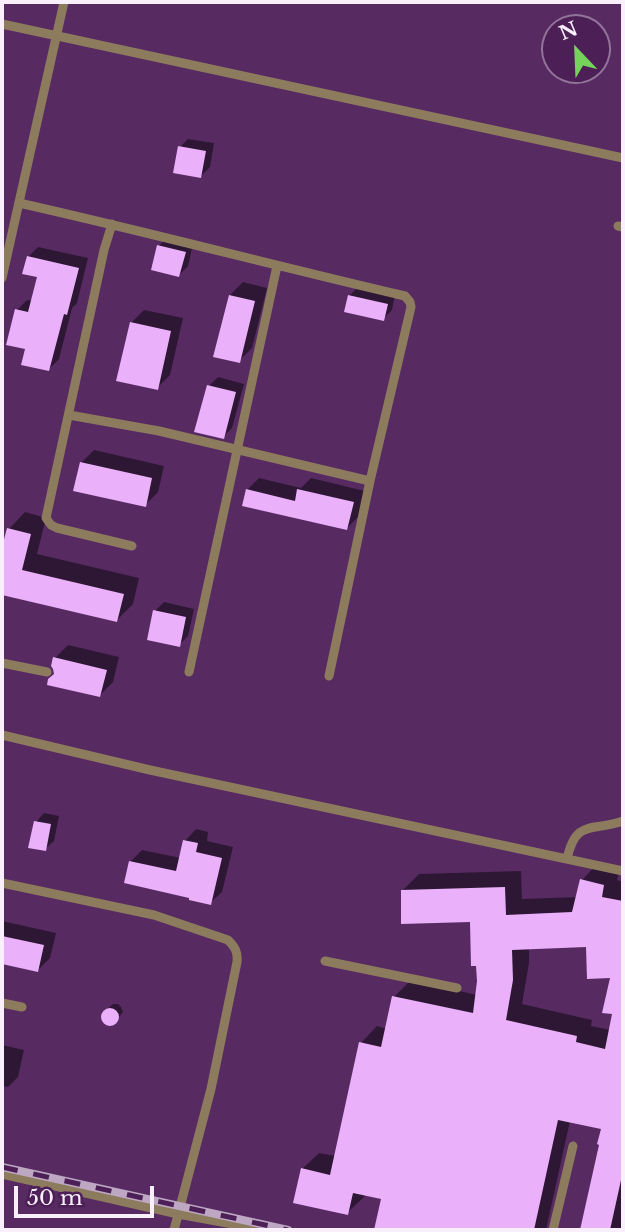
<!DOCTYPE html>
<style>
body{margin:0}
#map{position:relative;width:625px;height:1232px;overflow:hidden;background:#572b62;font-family:"Libre Baskerville",serif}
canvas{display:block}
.frame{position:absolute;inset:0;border:4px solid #faf0fd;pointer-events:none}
.north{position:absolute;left:541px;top:14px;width:70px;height:70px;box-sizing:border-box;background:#4c2057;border:2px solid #927399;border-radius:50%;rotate:337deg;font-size:19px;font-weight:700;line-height:28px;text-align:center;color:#faf0fd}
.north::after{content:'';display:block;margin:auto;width:24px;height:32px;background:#75d25b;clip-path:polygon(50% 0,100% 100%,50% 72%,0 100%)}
.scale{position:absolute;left:14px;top:1186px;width:140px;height:32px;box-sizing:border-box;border:4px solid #faf0fd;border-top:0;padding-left:9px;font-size:21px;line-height:24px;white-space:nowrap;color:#faf0fd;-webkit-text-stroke:5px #4c2057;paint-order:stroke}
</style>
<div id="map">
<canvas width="625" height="1232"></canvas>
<div class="frame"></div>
<div class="north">N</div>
<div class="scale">50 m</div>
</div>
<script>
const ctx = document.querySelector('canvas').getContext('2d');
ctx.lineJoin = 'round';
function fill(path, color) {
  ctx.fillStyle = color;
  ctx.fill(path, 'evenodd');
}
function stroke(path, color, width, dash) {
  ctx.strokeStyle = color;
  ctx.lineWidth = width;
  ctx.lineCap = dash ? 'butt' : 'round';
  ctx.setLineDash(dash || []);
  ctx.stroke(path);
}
const shadow = new Path2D(`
 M188 139 214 143 210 167 201 176 180 147Z
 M167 237 193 244 188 266 179 275 159 246Z
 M38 247 88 258 77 303 72 308 59 359 49 369 27 348 17 310 27 300 33 301 39 276 28 257Z
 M243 282 267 288 252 348 239 361 230 295Z
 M358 287 395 295 392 310 383 319 349 296Z
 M144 310 183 318 170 375 157 388 131 323Z
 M218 377 244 384 232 428 223 437 209 386Z
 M94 450 164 466 158 492 145 505 81 463Z
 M259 478 301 488 311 478 365 491 358 517 346 529 247 490Z
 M25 512 46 518 37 554 139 578 133 604 117 620 2 593V546H4L9 529Z
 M164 602 194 609 188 636 179 645 155 611Z
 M68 645 119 657 113 682 100 695 55 674V658Z
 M44 813 59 816 54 841 45 849 36 822Z
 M196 829 208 832 207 841 233 847 222 892 210 903 130 862 142 850 181 858 185 841Z
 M598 863 620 868 617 880 623 882 622 1230H582L601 1143 603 1128 570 1121 546 1230H383L376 1229 383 1197 365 1193 364 1197 347 1213 302 1169 319 1153 336 1156 361 1043 377 1026 387 1029 394 997 411 980 477 995 479 982 471 920 402 891 419 874 521 871 522 899 578 897 582 880ZM588 946 612 976 614 1013 611 1030 591 1026 592 1020 522 1004 529 963V947Z
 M2 921 56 933 50 958 38 970 2 962Z
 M113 1004H118L121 1007 123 1012 116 1021 112 1024H108L104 1021 102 1016 104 1012Z
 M2 1045 24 1050 18 1077 8 1087 2 1086Z`);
const building = new Path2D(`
 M178 146 206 151 201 178 173 173Z
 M157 245 186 252 179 277 151 270Z
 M27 256 79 268 67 315 64 314 49 371 21 365 25 349 6 345 15 309 28 312 37 277 22 274Z
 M229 295 255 301 240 363 213 357Z
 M348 295 388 304 384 321 344 312Z
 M130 322 171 331 158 390 116 381Z
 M207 385 236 392 224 439 194 432Z
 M80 462 152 478 146 507 73 491Z
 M246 489 295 501 297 489 354 502 347 530 242 506Z
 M7 528 31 534 22 570 124 594 117 622 2 595V547Z
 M153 610 186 617 180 647 147 640Z
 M53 657 107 670 100 697 47 685 48 679 54 674 53 669 51 666Z
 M34 821 51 824 46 851 28 848Z
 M183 840 198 843 196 852 222 858 211 905 189 900V898L124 883 129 861 176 871Z
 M580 879 604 885 602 897 623 901 621 925V940H623V1171L610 1230H580L599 1145 597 1144 601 1129 558 1120 534 1230H374L381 1199 353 1193 348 1215 293 1203 301 1168 330 1175 359 1042 381 1047 392 996 473 1013 477 981 476 966H471L470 922 401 924V890L505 887 506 915 572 912ZM586 947 587 979 610 978 602 1013 612 1014 605 1049 576 1042 577 1036 506 1020 513 980 512 950Z
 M2 936 44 945 38 972 2 964Z
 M101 1017a9 9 0 1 1 18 0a9 9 0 1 1-18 0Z`);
const service = new Path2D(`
 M2 24 623 158
 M19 203C148 232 276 266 405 296L410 302 411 307 370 481 329 676
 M112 224 104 250 46 518 51 525 57 528 132 546
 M618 226 623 227
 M2 278 64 2
 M69 415 159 431 370 481
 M2 663 47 672
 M189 672 277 266
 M2 735 150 770 623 871
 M567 859C576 818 593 832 623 821
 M2 883 154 915 228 940C235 947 238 952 237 962L211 1089 174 1230
 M325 961 457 988
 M2 1003 22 1007
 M2 1174 178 1214 265 1230
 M553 1230 573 1146`);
const rail = new Path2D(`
 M2 1167 288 1230`);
fill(shadow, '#0007');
fill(building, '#ebb0fa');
stroke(service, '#8d7b5e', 9);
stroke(rail, '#bda7c3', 8);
stroke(rail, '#4c2057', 5, [16]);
</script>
